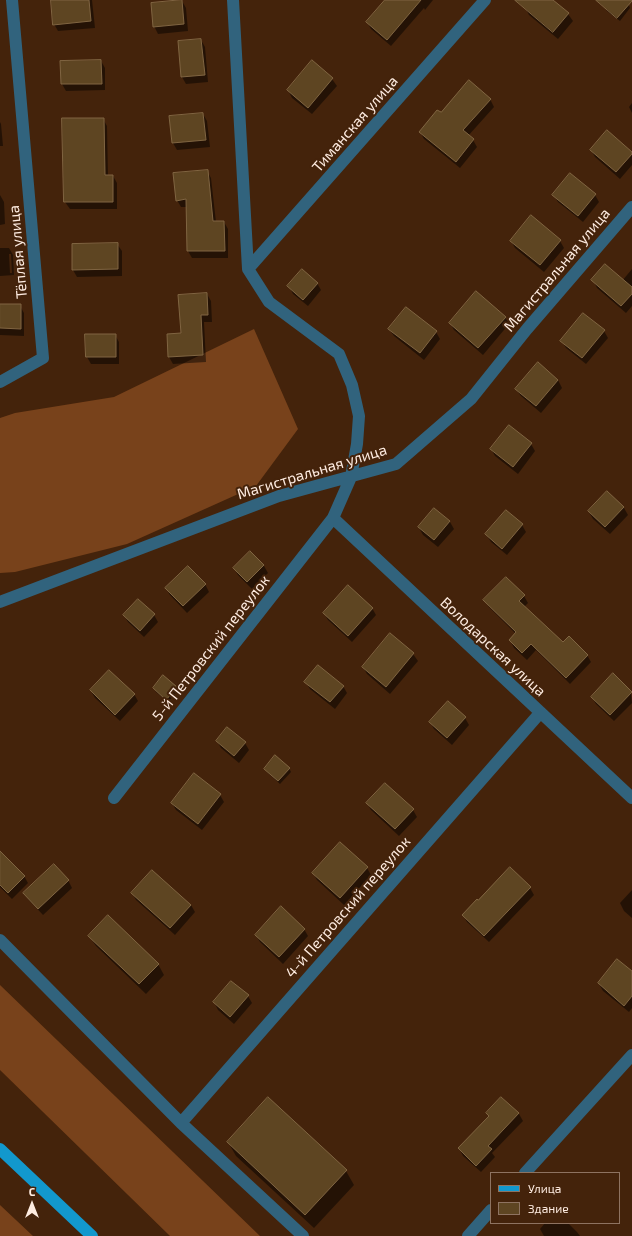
<!DOCTYPE html>
<meta charset="utf-8">
<style>
body{margin:0}
#map{position:relative;width:632px;height:1236px;overflow:hidden;background:#44230b;font-family:"Exo 2",sans-serif}
canvas{display:block}
.legend{position:absolute;left:490px;top:1172px;width:130px;height:52px;box-sizing:border-box;background:#44230b;border:1px solid #8e7361;margin:0;padding:5px 7px;list-style:none;font-size:12px;color:#feece1}
.legend li{display:flex;align-items:center;gap:8px;height:20px}
.legend b{width:20px;border:1px solid #8e7361}
.north{position:absolute;left:12px;top:1184px;width:40px;height:40px;-webkit-text-stroke:3px #44230b;paint-order:stroke;rotate:0deg;font-size:11px;font-weight:700;line-height:16px;text-align:center;color:#feece1}
.north::after{content:'';display:block;margin:auto;width:14px;height:18px;background:#feece1;clip-path:polygon(50% 0,100% 100%,50% 72%,0 100%)}
</style>
<div id="map">
<canvas width="632" height="1236"></canvas>
<ul class="legend">
<li><b style="height:5px;background:#1298cd"></b>Улица</li>
<li><b style="height:11px;background:#5e4522"></b>Здание</li>
</ul>
<div class="north">С</div>
</div>
<script>
const ctx = document.querySelector('canvas').getContext('2d');
ctx.lineJoin = 'round';
function fill(path, color) {
  ctx.fillStyle = color;
  ctx.fill(path, 'evenodd');
}
function stroke(path, color, width, dash) {
  ctx.strokeStyle = color;
  ctx.lineWidth = width;
  ctx.lineCap = dash ? 'butt' : 'round';
  ctx.setLineDash(dash || []);
  ctx.stroke(path);
}
function drawText(font, color, halo, rows, align = 'center') {
  ctx.font = font + ' "Exo 2",sans-serif';
  ctx.lineWidth = 4;
  ctx.setLineDash([]);
  ctx.textBaseline = 'middle';
  ctx.strokeStyle = halo;
  ctx.fillStyle = color;
  for (const [text, x, y, turn = 0] of rows) {
    ctx.save();
    ctx.translate(x, y);
    ctx.rotate((+turn || 0) * Math.PI / 180);
    ctx.textAlign = isNaN(turn) ? turn : align;
    if (halo) ctx.strokeText(text, 0, 0);
    ctx.fillText(text, 0, 0);
    ctx.restore();
  }
}
const forest = new Path2D(`
 M254 329 298 429 256 486 127 544 15 572 0 573V418L15 413 114 397Z
 M0 985 260 1236H170L0 1070Z
 M0 1205 33 1236H0Z`);
const shadow = new Path2D(`
 M52 0H92L95 28 58 31 54 24Z
 M386 0H433L425 10 424 8 391 46 371 29 367 22Z
 M531 0H552L568 14 573 21 558 39 529 15 525 7Z
 M612 0H623L629 5 630 8 620 21 607 11 605 7Z
 M182 1 186 8 188 31 158 34 154 26Z
 M201 40 205 47 208 82 186 84 182 77Z
 M101 61 105 68V90L66 91 62 84 61 62Z
 M332 79 337 86 312 114 292 98 288 90Z
 M490 99 494 107 468 136 473 140 477 147 460 168 424 139 420 132 441 114Z
 M632 103V113L629 107Z
 M203 114 207 121 210 147 177 150 173 143Z
 M103 119 107 126 108 176H113L117 183V209H70L65 202V149Z
 M0 122 1 124 3 146H0Z
 M591 150 632 154V165L620 179 595 157Z
 M207 171 211 178 216 222H224L228 229V258H192L188 251 187 207H181L177 200Z
 M0 195 4 202 5 224 0 225Z
 M554 195H595L599 202 583 222 558 202Z
 M511 241H560L564 248 544 272 515 248Z
 M117 244 122 251V276L77 277 73 270V245Z
 M0 248H9L13 255 14 275 0 276ZM9 254H11L12 273H10Z
 M632 269V306L626 313 597 288 593 280 622 281Z
 M317 283 321 290 308 306 293 294 289 286Z
 M207 294 211 301 212 322H204L206 362 173 364 169 357Z
 M0 305 20 306 24 313V336L0 335Z
 M505 317 509 324 483 355 454 330 450 323Z
 M389 329 436 332 440 339 424 360 394 336Z
 M604 331 608 338 586 364 566 348 562 341Z
 M86 335H115L119 342V364H91L87 357Z
 M538 364 558 380 562 388 541 413 521 396 516 389Z
 M531 444 535 451 518 474 495 456 491 449Z
 M607 492 624 508 628 515 610 534 593 519 589 512Z
 M434 509 450 522 454 529 438 547 423 535 419 528Z
 M522 525 526 532 507 555 491 542 486 534Z
 M250 552 264 566 268 573 252 589 238 575 234 568Z
 M205 584 209 592 187 613 170 595 166 588Z
 M524 596 528 603 524 607 563 643 587 655 591 662 570 684 536 650 527 660 514 648 510 640 516 634 489 607 484 600Z
 M372 608 376 615 352 642 328 620 324 613Z
 M124 615H154L158 622 144 637 128 622Z
 M390 634 413 654 418 661 390 694 367 674 363 667Z
 M306 682 343 686 347 693 335 709 310 689Z
 M176 687 178 691 168 702 156 692 154 688Z
 M91 691 134 694 138 701 120 721 95 698Z
 M631 693 632 703 614 721 596 704 592 697Z
 M448 703 465 718 469 725 452 745 434 729 430 722Z
 M228 728 245 743 249 750 239 763 221 748 217 741Z
 M289 768 291 772 280 784 267 772 265 769Z
 M220 795 224 802 202 830 176 810 172 803Z
 M367 803 413 810 417 817 399 836 371 810Z
 M0 853 24 876 28 883 12 899 0 887Z
 M367 868 371 875 344 905 317 880 313 873Z
 M68 880 72 888 43 915 29 900 25 893Z
 M530 888 534 895 489 942 467 922 463 915 478 902Z
 M632 890V918L624 911 620 903Z
 M132 893 191 905 195 912 175 935 136 900Z
 M304 929 308 936 283 964 260 942 256 935Z
 M89 936 158 964 164 975 146 994 96 946Z
 M632 973V1008L629 1012 603 991 599 984Z
 M248 996 252 1003 234 1024 218 1010 214 1002Z
 M502 1098 519 1114 523 1121 492 1153 495 1157 481 1172 463 1156 459 1148 489 1117 487 1113Z
 M268 1099 346 1171 354 1185 314 1228 236 1156 228 1142Z
 M545 1223H568L577 1232 580 1236H544L540 1229Z`);
const building = new Path2D(`
 M51 0H89L91 21 53 25Z
 M182 0 184 24 153 27 151 3Z
 M385 0H421L387 40 366 22Z
 M515 0H553L569 13 553 32Z
 M596 0H632V1L617 18Z
 M201 39 205 75 181 77 178 41Z
 M101 60 102 84H61L60 61Z
 M312 60 333 78 308 108 287 90Z
 M469 80 491 99 463 130 474 139 456 162 419 132 437 110 441 112Z
 M203 113 206 140 172 143 169 116Z
 M62 118H104L105 175H113V202H64Z
 M607 130 632 152V154L616 172 590 150Z
 M208 170 213 221H224L225 251H187L186 199 176 201 173 173Z
 M570 173 596 194 578 216 552 195Z
 M531 215 561 240 540 265 510 241Z
 M118 243V269L72 270V244Z
 M605 264 632 287V294L621 306 591 280Z
 M302 269 318 283 303 300 287 286Z
 M476 291 506 317 478 348 449 323Z
 M207 293 208 315H201L203 355 168 357 167 334 181 333 178 295Z
 M0 304H21V329L0 328Z
 M406 307 437 331 420 353 388 329Z
 M583 313 605 330 582 358 560 341Z
 M85 334H116V357H86Z
 M538 362 558 380 536 406 515 389Z
 M509 425 532 443 513 467 490 449Z
 M607 491 624 507 605 527 588 511Z
 M434 508 450 521 434 540 418 527Z
 M506 510 523 524 502 549 485 534Z
 M250 551 264 565 247 582 233 568Z
 M188 566 206 584 183 606 165 588Z
 M506 577 525 595 519 601 563 642 569 636 588 655 566 678 531 644 522 653 509 640 516 632 483 600Z
 M348 585 373 608 348 636 323 613Z
 M138 599 155 614 140 631 123 615Z
 M390 633 414 653 386 687 362 667Z
 M318 665 344 686 330 702 304 682Z
 M109 670 135 694 115 715 90 690Z
 M613 673 632 692 610 715 591 697Z
 M163 675 177 687 166 700 153 688Z
 M448 701 466 717 447 738 429 722Z
 M227 727 246 742 234 756 216 741Z
 M275 755 290 768 278 781 264 769Z
 M194 773 221 794 198 824 171 803Z
 M385 783 414 809 395 829 366 803Z
 M340 842 368 867 340 898 312 873Z
 M0 851 25 876 8 893 0 885Z
 M54 864 69 880 38 909 23 893Z
 M510 867 531 887 484 936 462 915 477 899 478 900Z
 M152 870 191 905 170 928 131 893Z
 M281 906 305 929 279 957 255 935Z
 M108 915 159 964 139 984 88 936Z
 M617 959 632 971V996L624 1006 598 983Z
 M231 981 249 995 230 1017 213 1002Z
 M268 1097 347 1170 305 1215 227 1142Z
 M501 1097 519 1113 488 1146 492 1149 476 1166 458 1148 489 1116 486 1113Z`);
const street = new Path2D(`
 M248 269 485 0
 M0 382 43 358 12 0
 M333 518 632 798
 M0 602 279 496 396 464 471 399 527 329 632 207
 M114 798 333 518 351 477 357 444 359 416 352 385 339 354 269 302 248 269 233 0
 M0 940 181 1123 303 1236
 M181 1123 540 713
 M525 1173 632 1055
 M468 1236 491 1210`);
const primary = new Path2D(`
 M0 1149 92 1236`);
const streetNames = [
 ["Тиманская улица",355,124,-49],
 ["Тёплая улица",18,252,-95],
 ["Магистральная улица",557,270,-50],
 ["Магистральная улица",312,472,-17],
 ["Володарская улица",493,647,43],
 ["5-й Петровский переулок",211,648,-52],
 ["4-й Петровский переулок",348,907,-49]
];
fill(forest, '#78421b');
fill(shadow, '#0007');
fill(building, '#5e4522');
stroke(building, '#806542', 1);
stroke(street, '#31637d', 12);
stroke(primary, '#1298cd', 12);
drawText('15px', '#feece1', '#44230b', streetNames);
</script>
